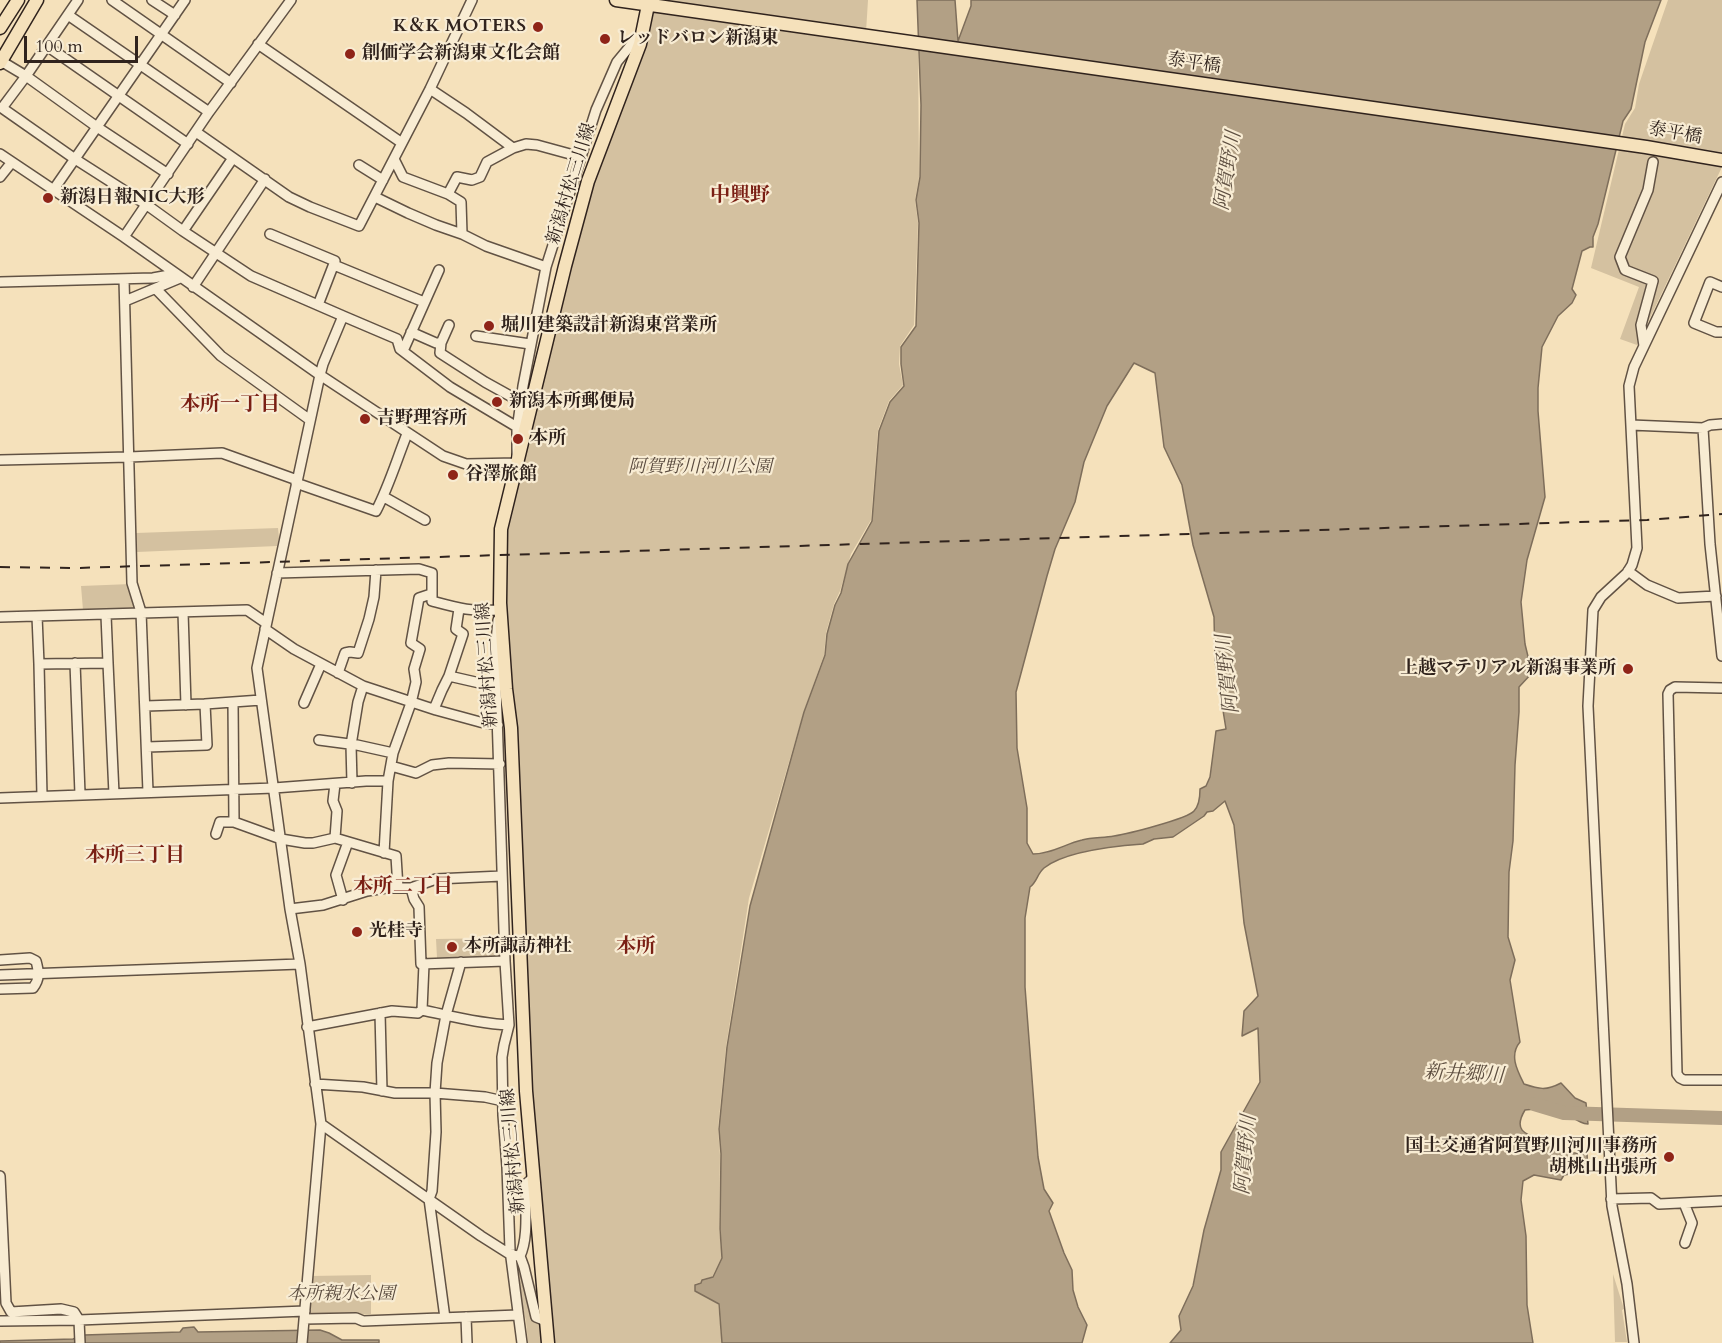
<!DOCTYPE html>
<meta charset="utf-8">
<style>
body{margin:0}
#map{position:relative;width:1722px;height:1343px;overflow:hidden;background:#f5e1bb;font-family:Cardo,serif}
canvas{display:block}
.scale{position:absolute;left:24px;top:36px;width:114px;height:27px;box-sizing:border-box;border:3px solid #30231d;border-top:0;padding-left:8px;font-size:18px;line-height:21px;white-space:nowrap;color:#30231d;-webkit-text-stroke:4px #f8ecd3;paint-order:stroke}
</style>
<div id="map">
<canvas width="1722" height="1343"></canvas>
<div class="scale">100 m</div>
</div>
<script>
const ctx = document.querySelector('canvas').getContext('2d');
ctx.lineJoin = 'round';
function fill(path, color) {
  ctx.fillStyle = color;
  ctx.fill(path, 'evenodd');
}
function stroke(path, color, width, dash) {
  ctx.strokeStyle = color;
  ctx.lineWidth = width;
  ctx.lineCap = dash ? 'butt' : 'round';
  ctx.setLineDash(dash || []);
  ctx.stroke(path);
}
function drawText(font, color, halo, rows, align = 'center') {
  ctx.font = font + ' Cardo,"Noto Serif JP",serif';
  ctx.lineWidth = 4.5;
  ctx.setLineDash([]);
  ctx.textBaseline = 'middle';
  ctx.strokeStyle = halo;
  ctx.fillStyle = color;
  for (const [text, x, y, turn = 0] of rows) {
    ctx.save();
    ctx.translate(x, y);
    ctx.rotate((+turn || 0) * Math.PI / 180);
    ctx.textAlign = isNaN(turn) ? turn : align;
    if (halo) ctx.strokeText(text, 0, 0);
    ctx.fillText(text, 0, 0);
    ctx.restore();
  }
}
const green = new Path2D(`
 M660 0H868L866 32 918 40 919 177 915 200 918 223 914 325 900 346 899 364 903 385 889 401 878 430 871 520 851 554 840 591 834 604 826 633 824 655 804 711 749 898 726 1047 718 1128 720 1155 719 1229 722 1257 712 1277 702 1279 701 1282 695 1284V1291L718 1304 722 1343H551L528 1064 503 616 505 531 559 307 593 180 651 19Z
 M1668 0H1722V167L1637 345 1620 339 1639 287 1591 268 1625 124 1635 108 1639 84Z
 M278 528 279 538 277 546 137 552 136 533Z
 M131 584 137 605 134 609 83 610 81 586Z
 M502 938V957L437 958 436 939Z
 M525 1273 534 1318 542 1327 544 1343H528L526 1321 515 1274Z
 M1613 1274 1624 1309 1622 1310 1627 1342H1615Z
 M371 1275V1314L309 1315 311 1276Z`);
const water = new Path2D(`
 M917 0H955L958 41 971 6V0H1661L1645 42 1631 109 1623 121 1598 224 1593 237V247H1590L1582 251 1572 289 1576 295 1572 303 1558 316 1542 347 1538 388V411L1545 497 1527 560 1521 602 1525 644 1532 673 1519 687V712L1515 765 1513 841 1509 872 1508 937 1515 960 1510 980 1520 1042C1509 1055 1517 1070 1524 1084 1539 1089 1546 1091 1561 1083L1575 1098 1586 1103 1588 1124C1575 1123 1568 1111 1556 1109 1547 1107 1535 1109 1525 1110 1510 1135 1532 1135 1550 1143 1554 1145 1558 1148 1562 1150 1570 1154 1579 1153 1587 1154L1588 1171 1564 1175 1561 1180 1534 1175 1523 1181 1521 1200 1526 1236 1527 1305 1533 1343H1170L1181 1330 1179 1316 1193 1286 1204 1230 1221 1170V1152L1260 1082 1258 1028 1242 1036 1244 1011 1258 996 1244 923 1234 825 1225 801 1213 811 1207 812 1204 816 1173 837 1154 839 1143 844C1116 846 1065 851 1044 868 1037 874 1037 882 1030 887L1025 918V987L1038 1157 1044 1189 1053 1203 1049 1211 1064 1253 1072 1270 1073 1290 1078 1307 1087 1325 1082 1343H722L719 1304 695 1291V1285L701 1283 702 1280 713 1277 722 1258 720 1229 721 1154 719 1129 727 1047 750 906 804 712 825 655 827 634 835 605 841 593 848 564 872 521 879 431 890 402 904 386 901 364V347L916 326 919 223 916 200 920 177 921 105ZM1134 363 1155 373 1164 447 1182 485 1193 545 1214 617 1215 661 1226 729 1216 731 1210 777 1206 786 1200 789C1200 796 1199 806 1194 811 1187 819 1127 834 1114 836 1103 838 1092 837 1082 840 1065 844 1051 854 1033 854L1027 843V808L1017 748 1016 692 1047 576 1055 549 1075 502 1084 462 1107 406Z
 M194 1327 198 1332 320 1330 329 1333 342 1340H379V1343H0V1341L73 1339 84 1335 180 1332 183 1328Z`);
const river = new Path2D(`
 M1534 1104 1564 1113 1722 1118`);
const minor = new Path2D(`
 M78 0 26 76 2 108 75 159 147 205 183 231 251 276 343 316 323 364 320 375 257 668 290 909 300 964 321 1124 302 1343
 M112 0 231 83
 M152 0 175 15
 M68 15 209 112
 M258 44 402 143
 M47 46 188 144
 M1 61 26 76 97 127 168 174
 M430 89 466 113 513 148 526 144 537 145 581 157
 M196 132 289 197 310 207 359 226 430 89 472 0
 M0 154 124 237 320 375 443 456 466 464 517 463V430L523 386 546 267 596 110 617 62 636 39 642 35
 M394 159 403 177 448 194 461 202 462 234
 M359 165 383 180
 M0 177 12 162
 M54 189 185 0
 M448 194 457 177 472 180 480 177 487 162 513 148
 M375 197 408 213 436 225 462 234 486 246 546 267
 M183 231 233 158
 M270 234 335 261 318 305
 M124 237 209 112 291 0
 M334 265 424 302
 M124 279 132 583 141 612 148 792
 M0 282 153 278 175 274
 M193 287 265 179
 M1722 287 1710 282 1694 323 1716 332H1722
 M156 289 221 356 310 420
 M125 301 180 278
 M343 316 397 339 400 349 450 387 517 427
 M411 332 436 343H441L449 325
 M476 336 530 344
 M441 343 440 353 485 382 521 402
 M1644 346 1641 325 1653 281 1625 270 1620 257 1648 190 1653 162
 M403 351 439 270
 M1631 425 1703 428 1710 425 1722 424
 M1703 428 1710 544 1722 656
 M0 460 129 457 222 453 297 480
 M296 483 376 511C389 486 397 459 407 434
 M384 497 425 520
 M1628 571 1647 585 1678 598 1716 596
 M277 573 419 569 432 573V601C458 608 471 612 499 610
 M183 612 186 705
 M106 615 108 663
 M37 616 39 664
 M0 617 247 610 266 623
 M498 620 495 653 505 961 509 1025 504 1045 502 1057 503 1115 507 1167 510 1250 522 1343
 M265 629 294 649 363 686 436 710 480 722 498 725
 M75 663 80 794
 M338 673 345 653 350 652 358 653 369 619 374 597 376 570
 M449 676 497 687
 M1722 688 1675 687 1670 690 1668 694 1677 1074 1680 1078 1684 1080H1722
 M233 702 234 822
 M304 703 321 664
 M205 704 261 700
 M146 706 205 704 207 745 147 747
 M434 709 442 690 449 676 463 634 456 629 459 609
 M319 740 357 745 393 753
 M391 766 416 773 432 765 449 763 500 764
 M352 783 351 745 358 702 363 686
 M335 784 333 801 337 811 335 838
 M42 796 39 664 108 663 114 794
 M0 798 274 788 366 781H388
 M216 834 220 822H234L281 839 305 843H313L335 838 396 856 398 888
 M384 853 388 781 393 753 411 703 416 682 414 669 420 649 411 643 419 598 431 594
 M411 888 414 899 419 907 421 964 505 961
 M343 900 336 875 348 842
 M290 909 323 905 367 891 386 888H411L436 879 502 876
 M0 960 30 958 36 961C39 972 40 979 33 988L0 989
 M0 975 300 964
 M422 1010 424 964
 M380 1013 382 1091
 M307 1027 392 1011 418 1013 422 1010C451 1016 480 1024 509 1025
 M315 1084 363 1087 395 1093H435L485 1097 503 1101
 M321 1124 481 1236 511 1255 520 1256
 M0 1176 6 1303 11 1312 61 1309 74 1312 79 1320 80 1343
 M534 1177 526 1184C525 1206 529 1237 520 1256L524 1267 536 1317 546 1321
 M1611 1199 1651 1198 1659 1204 1722 1201
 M1684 1203 1692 1223 1685 1243
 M466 1317 467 1343
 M445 1318 429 1199 432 1191 436 1132 435 1093 437 1063 446 1015 461 962
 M304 1319 356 1318 363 1321 518 1315
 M0 1321 79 1320 305 1311
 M1634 1343 1627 1284 1612 1206 1588 706 1593 610 1601 597 1627 573 1632 565 1637 548 1629 386 1634 367 1722 182`);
const major = new Path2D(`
 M616 0 1646 147 1722 160
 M0 28 18 0
 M0 63 37 0
 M548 1343 526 1091 511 728 506 689 500 603 501 529 565 266 588 181 640 44 648 5`);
const rail = new Path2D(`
 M0 567 76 568 1647 520 1722 514`);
const markers = [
 [538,27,6,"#8f2418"],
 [605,39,6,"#8f2418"],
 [350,54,6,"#8f2418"],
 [48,198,6,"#8f2418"],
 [489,326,6,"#8f2418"],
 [497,402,6,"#8f2418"],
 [365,419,6,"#8f2418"],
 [518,439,6,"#8f2418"],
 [453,475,6,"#8f2418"],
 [1628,669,6,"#8f2418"],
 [357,932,6,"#8f2418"],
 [452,947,6,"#8f2418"],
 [1669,1157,6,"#8f2418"]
];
const poiNames = [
 ["K＆K MOTERS",526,27,"right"],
 ["レッドバロン新潟東",617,39],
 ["創価学会新潟東文化会館",362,54],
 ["新潟日報NIC大形",60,198],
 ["堀川建築設計新潟東営業所",501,326],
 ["新潟本所郵便局",509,402],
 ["吉野理容所",377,419],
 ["本所",530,439],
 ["谷澤旅館",465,475],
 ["上越マテリアル新潟事業所",1616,669,"right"],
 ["光桂寺",369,932],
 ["本所諏訪神社",464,947],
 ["国土交通省阿賀野川河川事務所",1657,1147,"right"],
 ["胡桃山出張所",1657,1168,"right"]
];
const streetNames = [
 ["泰平橋",1194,64,8],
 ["泰平橋",1675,134,10],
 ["新潟村松三川線",572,184,-73],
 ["新潟村松三川線",488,665,-94],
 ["新潟村松三川線",514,1151,-95]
];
const parkNames = [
 ["阿賀野川河川公園",700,468],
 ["本所親水公園",341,1295]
];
const waterNames = [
 ["阿賀野川",1229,171,-81],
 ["阿賀野川",1229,674,-96],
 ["新井郷川",1464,1075,3],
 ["阿賀野川",1247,1155,-85]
];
const neighbourhoodNames = [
 ["中興野",740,196],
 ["本所一丁目",230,405],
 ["本所三丁目",135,856],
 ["本所二丁目",403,887],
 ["本所",636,947]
];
fill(green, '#d4c1a0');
fill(water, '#b2a085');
stroke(water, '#7e6e5b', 1.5);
stroke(river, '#b2a085', 14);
stroke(minor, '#615244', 12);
stroke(major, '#30231d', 15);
stroke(minor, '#f8ecd3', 9);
stroke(major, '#f5e1bb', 12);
stroke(rail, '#30231d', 2, [10, 10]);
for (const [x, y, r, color] of markers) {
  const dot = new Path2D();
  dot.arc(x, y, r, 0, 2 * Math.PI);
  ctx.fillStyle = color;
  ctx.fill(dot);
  stroke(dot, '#f8ecd3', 2);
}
drawText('bold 18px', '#30231d', '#f8ecd3', poiNames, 'left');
drawText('18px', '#30231d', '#f8ecd3', streetNames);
drawText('italic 18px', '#594a3e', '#f8ecd3', parkNames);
drawText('italic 20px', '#5e4f41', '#f8ecd3', waterNames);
drawText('bold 20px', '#7a1f14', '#f8ecd3', neighbourhoodNames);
</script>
